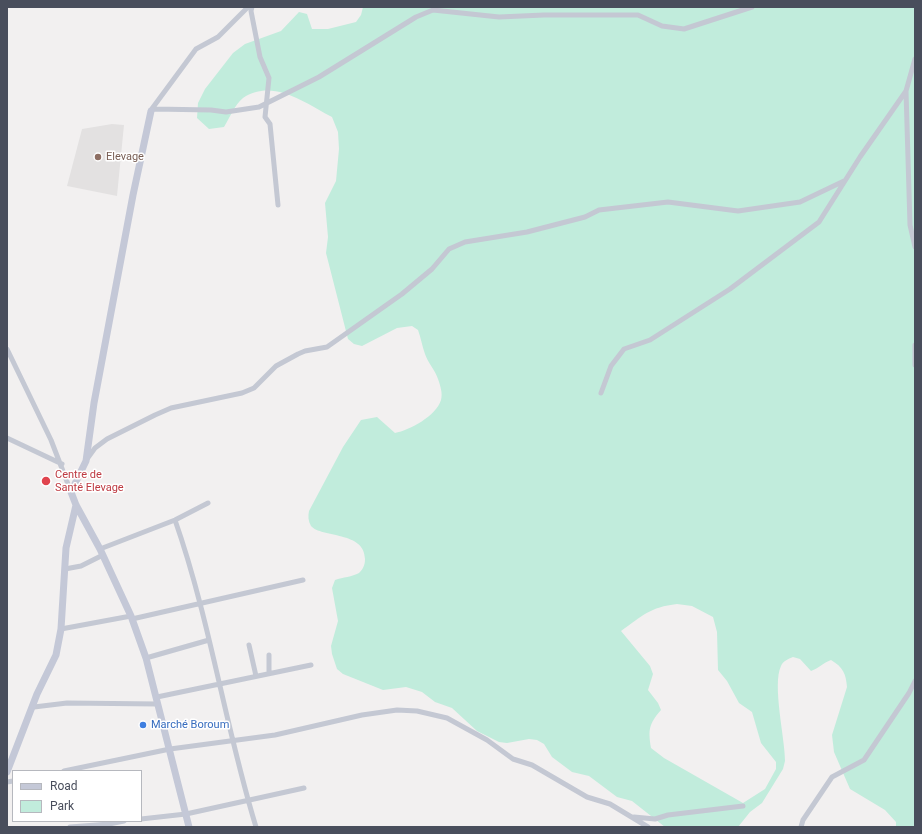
<!DOCTYPE html>
<meta charset="utf-8">
<style>
body{margin:0}
#map{position:relative;width:922px;height:834px;overflow:hidden;background:#f2f0f0;font-family:Roboto,sans-serif}
canvas{display:block}
.frame{position:absolute;inset:0;border:8px solid #494e5c;pointer-events:none}
.legend{position:absolute;left:12px;top:770px;width:130px;height:52px;box-sizing:border-box;background:#fff;border:1px solid #b6b8be;margin:0;padding:5px 7px;list-style:none;font-size:12px;color:#494e5c}
.legend li{display:flex;align-items:center;gap:8px;height:20px}
.legend b{width:20px;border:1px solid #b6b8be}
</style>
<div id="map">
<canvas width="922" height="834"></canvas>
<div class="frame"></div>
<ul class="legend">
<li><b style="height:5px;background:#c4c8d7"></b>Road</li>
<li><b style="height:11px;background:#c1ecdc"></b>Park</li>
</ul>
</div>
<script>
const ctx = document.querySelector('canvas').getContext('2d');
ctx.lineJoin = 'round';
function fill(path, color) {
  ctx.fillStyle = color;
  ctx.fill(path, 'evenodd');
}
function stroke(path, color, width, dash) {
  ctx.strokeStyle = color;
  ctx.lineWidth = width;
  ctx.lineCap = dash ? 'butt' : 'round';
  ctx.setLineDash(dash || []);
  ctx.stroke(path);
}
function drawText(font, color, halo, rows, align = 'center') {
  ctx.font = font + ' Roboto,sans-serif';
  ctx.lineWidth = 3;
  ctx.setLineDash([]);
  ctx.textBaseline = 'middle';
  ctx.strokeStyle = halo;
  ctx.fillStyle = color;
  for (const [text, x, y, turn = 0] of rows) {
    ctx.save();
    ctx.translate(x, y);
    ctx.rotate((+turn || 0) * Math.PI / 180);
    ctx.textAlign = isNaN(turn) ? turn : align;
    if (halo) ctx.strokeText(text, 0, 0);
    ctx.fillText(text, 0, 0);
    ctx.restore();
  }
}
const education = new Path2D(`
 M112 124 124 125 117 196 67 186 82 129Z`);
const green = new Path2D(`
 M363 7H915V827H896V822L885 810 850 789 834 752 832 735 847 687C846 674 843 667 831 660 823 663 819 668 811 671L800 659 793 657C788 659 783 661 781 666 772 685 785 738 785 761L783 769 762 803 750 812 738 827H665L632 801 617 797 589 776 572 772 552 757 544 744 537 740 529 739 507 743 499 742 477 731 452 708 435 702 422 692 406 687 383 690 343 674 337 669 332 654 331 646 338 621 332 588 335 580C343 577 352 577 359 573 363 569 365 565 365 559 365 531 321 538 311 526 308 521 308 516 309 511L343 447 361 420 377 417 395 433C410 430 436 416 441 400 443 393 440 385 438 379 435 370 428 363 425 354 422 346 421 338 418 330L412 326 397 328 362 346 354 344 348 339 326 253 328 237 325 203 336 181 339 149 338 132 332 117C305 103 273 78 243 98 235 104 229 119 224 127L209 129 197 118 198 103 205 89 233 53 245 44 281 31 299 12 307 14 312 29H328L356 22 361 15ZM677 604 692 606 713 617 717 632 718 670 727 681 739 703 752 712 761 743 776 762V769L765 789 743 803 664 758 651 748C648 729 649 724 661 710L658 703 648 690 653 674 650 666 621 631C642 616 650 607 677 604Z`);
const street = new Path2D(`
 M252 7 251 11 260 57 269 78 265 117 270 124 278 205
 M915 59 906 91 910 225 915 247
 M151 110 196 49 218 37 248 7
 M151 111 154 109 211 110 226 112 259 107 319 77 416 17 433 10 499 17 544 15H638L662 26 684 29 752 7
 M915 345V365
 M7 349 51 440 71 492
 M601 393 611 366 624 349 650 340 730 289 819 222 860 157 906 91
 M7 438 62 464
 M87 459 95 448 107 439 155 415 171 408 242 393 254 388 276 366 298 354 305 351 327 347 402 294 432 269 449 249 465 242 527 232 585 217 599 210 668 202 738 211 800 202 844 181
 M175 520C210 620 225 726 256 827
 M100 549 175 520 208 503
 M65 569 81 566 103 555
 M132 619 303 580
 M61 629 131 616
 M249 645 256 676
 M269 655V673
 M146 658 209 640
 M157 697 311 665
 M34 707 67 703 158 704
 M64 771 170 749 275 735 362 715 397 710 417 711 447 718 487 740 513 759 532 765 587 797 610 804 648 827
 M7 782 13 781
 M634 817 655 819 668 815 743 806
 M141 819 186 814 304 788
 M70 827 109 824 124 821
 M801 827 803 820 832 777 864 760 909 693 915 681`);
const secondary = new Path2D(`
 M151 111 133 195 94 403 86 461 71 492 76 505 100 549 131 616 146 658 189 827
 M7 772 37 694 56 655 61 629 66 548 76 505`);
const markers = [
 [98,157,4,"#8d6e63"],
 [46,481,5,"#e0444e"],
 [143,725,4,"#3f7fe0"]
];
const educationNames = [
 ["Elevage",106,157]
];
const healthNames = [
 ["Centre de",55,475],
 ["Santé Elevage",55,488]
];
const shopNames = [
 ["Marché Boroum",151,725]
];
fill(education, '#e3e1e1');
fill(green, '#c1ecdc');
stroke(street, '#c4c8d3', 5);
stroke(secondary, '#c4c8d7', 7);
for (const [x, y, r, color] of markers) {
  const dot = new Path2D();
  dot.arc(x, y, r, 0, 2 * Math.PI);
  ctx.fillStyle = color;
  ctx.fill(dot);
  stroke(dot, '#fff', 1.5);
}
drawText('11px', '#785e54', '#fff', educationNames, 'left');
drawText('11px', '#be3a42', '#fff', healthNames, 'left');
drawText('11px', '#366cbe', '#fff', shopNames, 'left');
</script>
